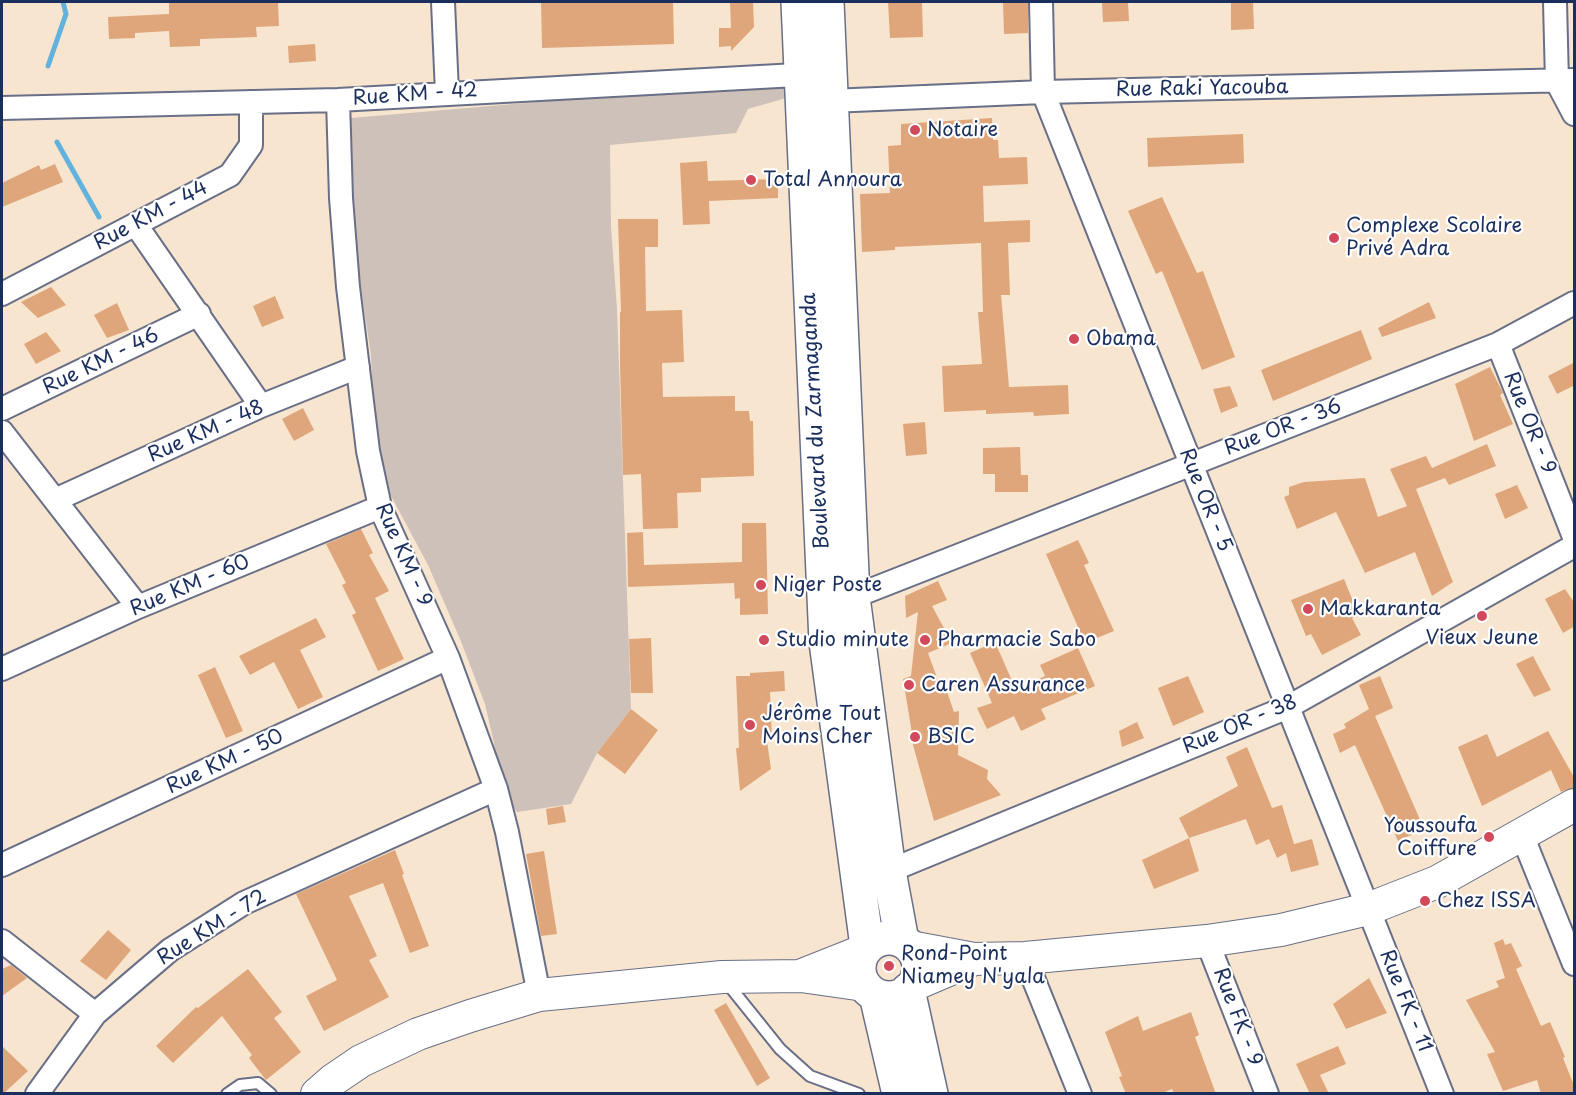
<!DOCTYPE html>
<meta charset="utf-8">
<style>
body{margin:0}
#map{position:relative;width:1576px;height:1095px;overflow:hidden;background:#f7e5cf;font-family:"Playpen Sans",sans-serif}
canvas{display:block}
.frame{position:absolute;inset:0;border:3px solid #1b2f5e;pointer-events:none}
</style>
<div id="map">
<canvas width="1576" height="1095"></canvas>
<div class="frame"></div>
</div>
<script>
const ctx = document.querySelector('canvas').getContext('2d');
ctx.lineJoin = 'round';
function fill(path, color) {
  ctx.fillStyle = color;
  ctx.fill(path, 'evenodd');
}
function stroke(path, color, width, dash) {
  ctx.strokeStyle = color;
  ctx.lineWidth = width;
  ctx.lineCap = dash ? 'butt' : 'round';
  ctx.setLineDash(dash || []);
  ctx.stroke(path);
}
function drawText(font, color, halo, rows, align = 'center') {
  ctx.font = font + ' "Playpen Sans",sans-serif';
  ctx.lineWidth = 4.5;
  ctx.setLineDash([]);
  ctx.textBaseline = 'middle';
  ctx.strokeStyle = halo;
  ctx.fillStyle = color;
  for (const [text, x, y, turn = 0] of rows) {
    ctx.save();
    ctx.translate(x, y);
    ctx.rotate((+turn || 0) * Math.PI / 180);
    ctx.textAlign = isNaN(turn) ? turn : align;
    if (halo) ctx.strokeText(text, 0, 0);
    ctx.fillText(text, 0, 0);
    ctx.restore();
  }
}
const industrial = new Path2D(`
 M782 81 786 98 748 109 736 133 610 145 611 227 617 309 631 709 597 753 571 804 517 812 498 788 494 743 485 704 460 639 428 565 390 494 374 454 371 355 351 223V118Z`);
const stream = new Path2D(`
 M48 66 66 14 63 2
 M57 142 99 217`);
const building = new Path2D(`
 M169 2H278L279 26 256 27 257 37 200 39V46L170 47 169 31 135 33V38L109 39 108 17 169 14Z
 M541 2H673L674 44 542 48Z
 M730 2H753L754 27 731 51V46L719 47V28H731Z
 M888 2H922L923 37 890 38Z
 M1003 2H1028V33L1004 34Z
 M1102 2H1128L1129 21 1103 22Z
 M1231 2H1253L1254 29 1231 30Z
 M315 44 316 61 289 63 288 46Z
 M992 118 993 140H998L999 158 1027 157 1028 184 983 186 984 222 1030 220V242L1008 243 1010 295H1001L1009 387 1068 385 1069 414 1034 416 1033 412 986 414V410L944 412 942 366 982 364 978 312H983L981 243 895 247V250L862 252 860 194 890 193 888 146 901 145V124Z
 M1243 134 1244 163 1148 167 1147 138Z
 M707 161 708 181 778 179V198L709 201 710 224 683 225 680 163Z
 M55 164 63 182 2 207V183L39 165 41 170Z
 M1162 197 1197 273 1203 271 1235 357 1202 370 1162 271 1156 274 1128 211Z
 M618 219H658V247H645L646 311 682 310 684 362 662 363 663 397 735 396V411H749L750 421H753L754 476 701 478V492L677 493 678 528 643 529 641 474 623 475 620 366V312H621Z
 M51 287 66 305 38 318 21 302Z
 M275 296 284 318 262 327 253 306Z
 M1429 302 1436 318 1382 337 1378 328Z
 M117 303 129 330 107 338 94 315Z
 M1361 330 1372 359 1273 401 1261 370Z
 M46 332 61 351 36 364 24 344Z
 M1575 362V385L1557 394 1548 376Z
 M1490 367 1503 393 1500 395 1513 424 1474 441 1455 384Z
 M1230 386 1238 406 1221 413 1213 389Z
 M303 408 314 430 294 441 282 419Z
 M925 422 927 454 906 456 903 424Z
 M1487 444 1496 466 1449 485 1445 478 1416 489 1453 582 1432 596 1415 552 1365 573 1336 512 1297 529 1284 497 1289 495V487L1304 482 1365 478 1378 517 1407 506 1390 469 1426 456 1432 468Z
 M1020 447 1021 475H1028V492H995V474H983V448Z
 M1517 485 1528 508 1505 519 1495 494Z
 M742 523H766L768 614 740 615V598L735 599 734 583 628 587 627 533 643 532 644 565 742 562Z
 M361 529 373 553 369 555 389 591 375 598 404 659 378 671 352 615 356 613 342 585 346 583 326 544Z
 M1078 540 1089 563 1084 565 1114 631 1085 643 1046 554Z
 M1344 579 1359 616 1352 618 1361 635 1322 655 1311 634 1306 636 1291 600Z
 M938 581 947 600 932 606 952 643 928 653 940 686 944 683 954 712 959 711 958 755 988 770 987 779 1001 795 934 821 910 734 912 733 903 679 911 676 918 612 906 618 905 596Z
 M1565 589 1575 604V626L1563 633 1545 599Z
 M316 618 326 637 300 650 323 697 298 709 274 662 250 675 239 656Z
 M651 638 653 693H631L629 639Z
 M995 642 1016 690 1045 676 1040 665 1078 648 1095 686 1041 709 1046 719 1021 731 1014 716 987 729 977 708 992 703 970 653Z
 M1533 656 1551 690 1534 697 1516 664Z
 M215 667 243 731 226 738 198 675Z
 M784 671 785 691 770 692 772 741H767L771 769 740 791 736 748H739L736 676H750V673Z
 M1188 676 1204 712 1173 726 1158 688Z
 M1380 676 1393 708 1375 716 1424 829 1398 841 1355 745 1340 753 1333 734 1346 728 1344 724 1369 709 1359 685Z
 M631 709 658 730 625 774 597 753Z
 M1137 722 1144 738 1122 747 1119 731Z
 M1548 731 1575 779V787L1561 792 1551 770 1482 806 1458 747 1487 734 1497 757Z
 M1247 747 1272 808 1282 805 1294 844 1312 839 1319 865 1291 872 1286 853 1277 858 1269 839 1256 845 1246 819 1189 838 1179 818 1238 786 1226 757Z
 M563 806 566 822 548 825 546 809Z
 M1189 838 1199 871 1154 889 1142 860Z
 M395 850 404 874 402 875 429 946 410 953 383 883 349 896 377 956 369 960 389 997 324 1031 306 996 337 980 296 894Z
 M544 851 557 934 541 936 526 854Z
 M108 930 131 950 106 980 80 961Z
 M1503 939 1505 945 1511 943 1522 966 1516 969 1541 1026 1550 1022 1565 1057 1563 1058 1575 1088V1094H1541L1537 1080 1503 1091 1487 1054 1495 1052 1466 1000 1499 987 1496 981 1505 978 1494 943Z
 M11 965 27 978 2 996V969Z
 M248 969 282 1012 274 1018 301 1052 266 1080 249 1058 252 1055 222 1016 173 1063 156 1046 196 1007 198 1008Z
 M1369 978 1387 1013 1346 1029 1333 1004Z
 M726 1003 770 1078 757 1086 714 1010Z
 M1191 1012 1199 1035 1195 1037 1216 1094H1174L1172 1089 1160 1094H1126L1119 1077 1122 1076 1105 1032 1138 1016 1143 1031Z
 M2 1046 28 1071 3 1094H2Z
 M1338 1046 1346 1064 1320 1075 1329 1094H1310L1296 1064Z`);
const service = new Path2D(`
 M727 983 780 1049 810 1076 859 1094
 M227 1094 240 1085 258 1083 271 1094`);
const minor = new Path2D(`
 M443 2 447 93
 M1041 2 1043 92 1442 1094
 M1555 2 1557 82 1574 114
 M338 100 341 198 348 287 368 451 380 507 448 658 496 789 507 832 539 995
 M830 101 1043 92 1574 80
 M2 108 338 100 815 74
 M136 225 261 406
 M2 294 230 175 251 145V102
 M1498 344 1574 537
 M2 409 199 314
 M2 432 138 607
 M55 500 261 406 358 367
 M853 597 1498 344 1574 303
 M2 669 138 607 380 507
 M1522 835 1574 964
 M2 865 448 658
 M889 871 1288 707 1574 546
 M2 941 95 1014
 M1207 941 1267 1094
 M1025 958 1080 1094
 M37 1094 95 1014 170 950 244 903 496 789`);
const secondary = new Path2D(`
 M910 947 974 959 1025 958 1207 941 1281 930 1368 909 1437 882 1574 805
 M802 975 865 950
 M913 985 974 959
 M317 1094 333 1080 361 1061 418 1034 470 1016 539 995 722 977 801 976 864 985`);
const primary = new Path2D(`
 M798 2 826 642 867 946
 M827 2 853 597 889 871 902 941
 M859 968a30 30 0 1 1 60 0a30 30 0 1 1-60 0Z
 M908 990 931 1094
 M876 995 899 1094`);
const markers = [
 [915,130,6,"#d1495b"],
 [751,180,6,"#d1495b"],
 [1334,238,6,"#d1495b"],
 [1074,339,6,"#d1495b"],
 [761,585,6,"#d1495b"],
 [1308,609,6,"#d1495b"],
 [1482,616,6,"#d1495b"],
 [764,640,6,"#d1495b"],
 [925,640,6,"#d1495b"],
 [909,685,6,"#d1495b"],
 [750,725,6,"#d1495b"],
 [915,737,6,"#d1495b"],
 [1489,837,6,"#d1495b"],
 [1425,901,6,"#d1495b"],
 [889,966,6,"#d1495b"]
];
const streetNames = [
 ["Rue Raki Yacouba",1202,89,-1],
 ["Rue KM - 42",415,95,-4],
 ["Rue KM - 44",151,216,-28],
 ["Rue KM - 46",101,362,-26],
 ["Boulevard du Zarmaganda",816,421,-93],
 ["Rue OR - 9",1529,423,68],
 ["Rue OR - 36",1283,428,-21],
 ["Rue KM - 48",206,432,-24],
 ["Rue OR - 5",1205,500,68],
 ["Rue KM - 9",403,555,66],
 ["Rue KM - 60",190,586,-23],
 ["Rue OR - 38",1240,725,-23],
 ["Rue KM - 50",225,762,-25],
 ["Rue KM - 72",212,928,-32],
 ["Rue FK - 11",1405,1001,68],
 ["Rue FK - 9",1237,1017,69]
];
const poiNames = [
 ["Notaire",927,130],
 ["Total Annoura",763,180],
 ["Complexe Scolaire",1346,226],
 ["Privé Adra",1346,249],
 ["Obama",1086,339],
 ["Niger Poste",773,585],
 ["Makkaranta",1320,609],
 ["Vieux Jeune",1482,638,"center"],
 ["Studio minute",776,640],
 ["Pharmacie Sabo",937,640],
 ["Caren Assurance",921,685],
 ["Jérôme Tout",762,714],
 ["Moins Cher",762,737],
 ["BSIC",927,737],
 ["Youssoufa",1477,826,"right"],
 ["Coiffure",1477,849,"right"],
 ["Chez ISSA",1437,901],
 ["Rond-Point",901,954],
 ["Niamey N'yala",901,977]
];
fill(industrial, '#cec1b9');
stroke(stream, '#62b2dd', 5);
fill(building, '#dfa67b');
stroke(service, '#686f86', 14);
stroke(minor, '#686f86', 26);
stroke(secondary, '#686f86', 34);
stroke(primary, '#686f86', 36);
stroke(service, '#fff', 10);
stroke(minor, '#fff', 22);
stroke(secondary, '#fff', 32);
stroke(primary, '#fff', 33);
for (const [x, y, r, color] of markers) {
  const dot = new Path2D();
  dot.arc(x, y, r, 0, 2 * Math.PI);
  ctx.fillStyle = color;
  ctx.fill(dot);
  stroke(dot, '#fff', 2);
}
drawText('20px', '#1b2f5e', '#fff', streetNames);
drawText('20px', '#1b2f5e', '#fff', poiNames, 'left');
</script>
